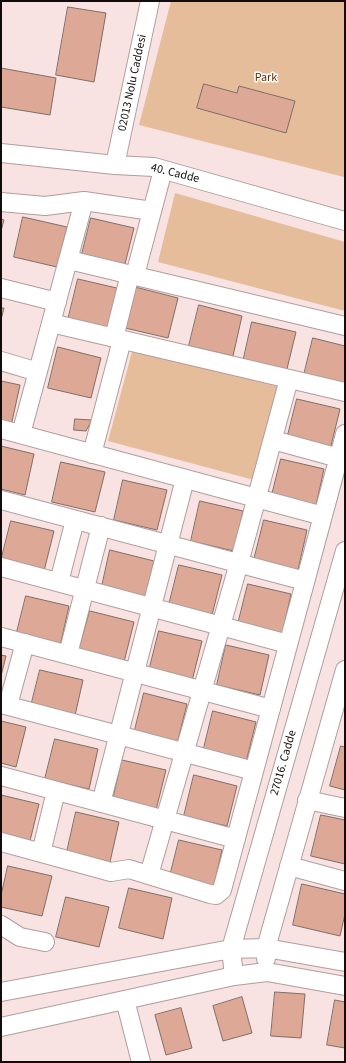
<!DOCTYPE html>
<style>
body{margin:0}
#map{position:relative;width:346px;height:1063px;overflow:hidden;background:#f8e2e2;font-family:"Source Sans 3",sans-serif}
canvas{display:block}
.frame{position:absolute;inset:0;border:2px solid #130c0c;pointer-events:none}
</style>
<div id="map">
<canvas width="346" height="1063"></canvas>
<div class="frame"></div>
</div>
<script>
const ctx = document.querySelector('canvas').getContext('2d');
ctx.lineJoin = 'round';
function fill(path, color) {
  ctx.fillStyle = color;
  ctx.fill(path, 'evenodd');
}
function stroke(path, color, width, dash) {
  ctx.strokeStyle = color;
  ctx.lineWidth = width;
  ctx.lineCap = dash ? 'butt' : 'round';
  ctx.setLineDash(dash || []);
  ctx.stroke(path);
}
function drawText(font, color, halo, rows, align = 'center') {
  ctx.font = font + ' "Source Sans 3",sans-serif';
  ctx.lineWidth = 3;
  ctx.setLineDash([]);
  ctx.textBaseline = 'middle';
  ctx.strokeStyle = halo;
  ctx.fillStyle = color;
  for (const [text, x, y, turn = 0] of rows) {
    ctx.save();
    ctx.translate(x, y);
    ctx.rotate((+turn || 0) * Math.PI / 180);
    ctx.textAlign = isNaN(turn) ? turn : align;
    if (halo) ctx.strokeText(text, 0, 0);
    ctx.fillText(text, 0, 0);
    ctx.restore();
  }
}
const green = new Path2D(`
 M171 1H345L344 177 139 125Z
 M175 193 345 242V311L158 262Z
 M133 348 279 387 254 480 108 441Z`);
const building = new Path2D(`
 M68 7 106 13 94 82 56 75Z
 M1 68 56 78 50 115 1 107Z
 M204 84 237 93 239 86 295 101 286 133 197 108Z
 M23 217 67 227 57 267 14 257Z
 M91 218 134 228 124 268 81 258Z
 M1 219 4 220 1 231Z
 M78 279 121 289 112 330 68 320Z
 M135 287 178 298 168 338 125 328Z
 M199 305 242 316 233 356 189 346Z
 M1 308H4L1 320Z
 M252 322 296 332 286 373 243 362Z
 M313 338 345 346V388L303 379Z
 M58 347 101 358 91 398 48 388Z
 M1 381 20 385 11 426 1 423Z
 M297 399 340 409 330 450 287 439Z
 M75 419 92 420 86 431 74 430Z
 M1 446 34 454 25 495 1 489Z
 M281 459 324 469 315 510 271 499Z
 M61 462 105 472 95 512 52 502Z
 M123 480 167 490 157 530 114 520Z
 M200 501 243 511 234 551 191 541Z
 M264 520 307 530 298 570 254 560Z
 M11 521 54 531 44 571 1 561Z
 M110 550 154 561 144 601 101 591Z
 M179 565 222 575 212 615 169 605Z
 M248 584 291 594 282 635 238 624Z
 M26 596 69 606 60 646 16 636Z
 M90 611 134 622 124 662 79 650Z
 M159 631 202 641 192 681 149 671Z
 M226 645 269 655 260 695 217 685Z
 M1 655 6 656 1 676Z
 M40 670 83 680 74 720 30 710Z
 M144 693 187 704 177 744 134 734Z
 M213 711 256 722 246 762 203 752Z
 M1 721 26 727 16 767 1 763Z
 M55 739 98 749 89 789 45 779Z
 M341 746 345 747V790L330 786Z
 M122 760 166 770 156 810 113 800Z
 M194 775 237 786 227 826 184 816Z
 M1 795 39 804 29 845 1 838Z
 M76 812 119 822 110 862 67 852Z
 M321 815 345 820V864L311 856Z
 M179 840 222 850 213 890 169 880Z
 M8 866 52 876 42 916 1 907V896Z
 M302 884 345 894V914L340 936 293 925Z
 M129 888 172 898 163 939 119 928Z
 M66 897 109 907 99 947 56 937Z
 M275 992 305 994 301 1038 271 1036Z
 M242 997 252 1033 223 1041 213 1006Z
 M335 1000 345 1002V1048L327 1045Z
 M181 1008 192 1048 166 1055 155 1015Z`);
const minor = new Path2D(`
 M1 153 115 165 154 167 345 221
 M115 165 150 1
 M1 202 45 206 84 201 152 211
 M69 260 345 326
 M135 275 163 170
 M1 288 57 302
 M51 323 345 392
 M114 338 130 274
 M1 361 38 372
 M1 429 323 516
 M21 434 84 201
 M273 440 339 458
 M92 454 122 340
 M1 500 305 581
 M1 567 288 644
 M59 582 75 520
 M1 637 271 709
 M68 654 101 526
 M1 704 254 771
 M8 705 25 643
 M1 776 236 839
 M307 800 345 808
 M101 803 185 479
 M1 842 111 872 129 869 210 894 216 895 222 890 345 434
 M41 853 56 791
 M289 866 345 881
 M149 875 239 563 289 379
 M1 925 20 937 45 942
 M266 959V948L345 670
 M234 976 231 949 345 551
 M1 992 231 949 266 948 345 962
 M125 1000 141 1062
 M1 1027 234 976 267 972 345 986`);
const parkNames = [
 ["Park",266,78]
];
const streetNames = [
 ["02013 Nolu Caddesi",133,83,-78],
 ["40. Cadde",175,174,14],
 ["27016. Cadde",284,763,-74]
];
fill(green, '#e6bd9a');
fill(building, '#dda895');
stroke(building, '#7f6e67', 1);
stroke(minor, '#b19d9d', 20);
stroke(minor, '#fff', 18);
drawText('12px', '#593104', '#fff', parkNames);
drawText('12px', '#130c0c', '#fff', streetNames);
</script>
